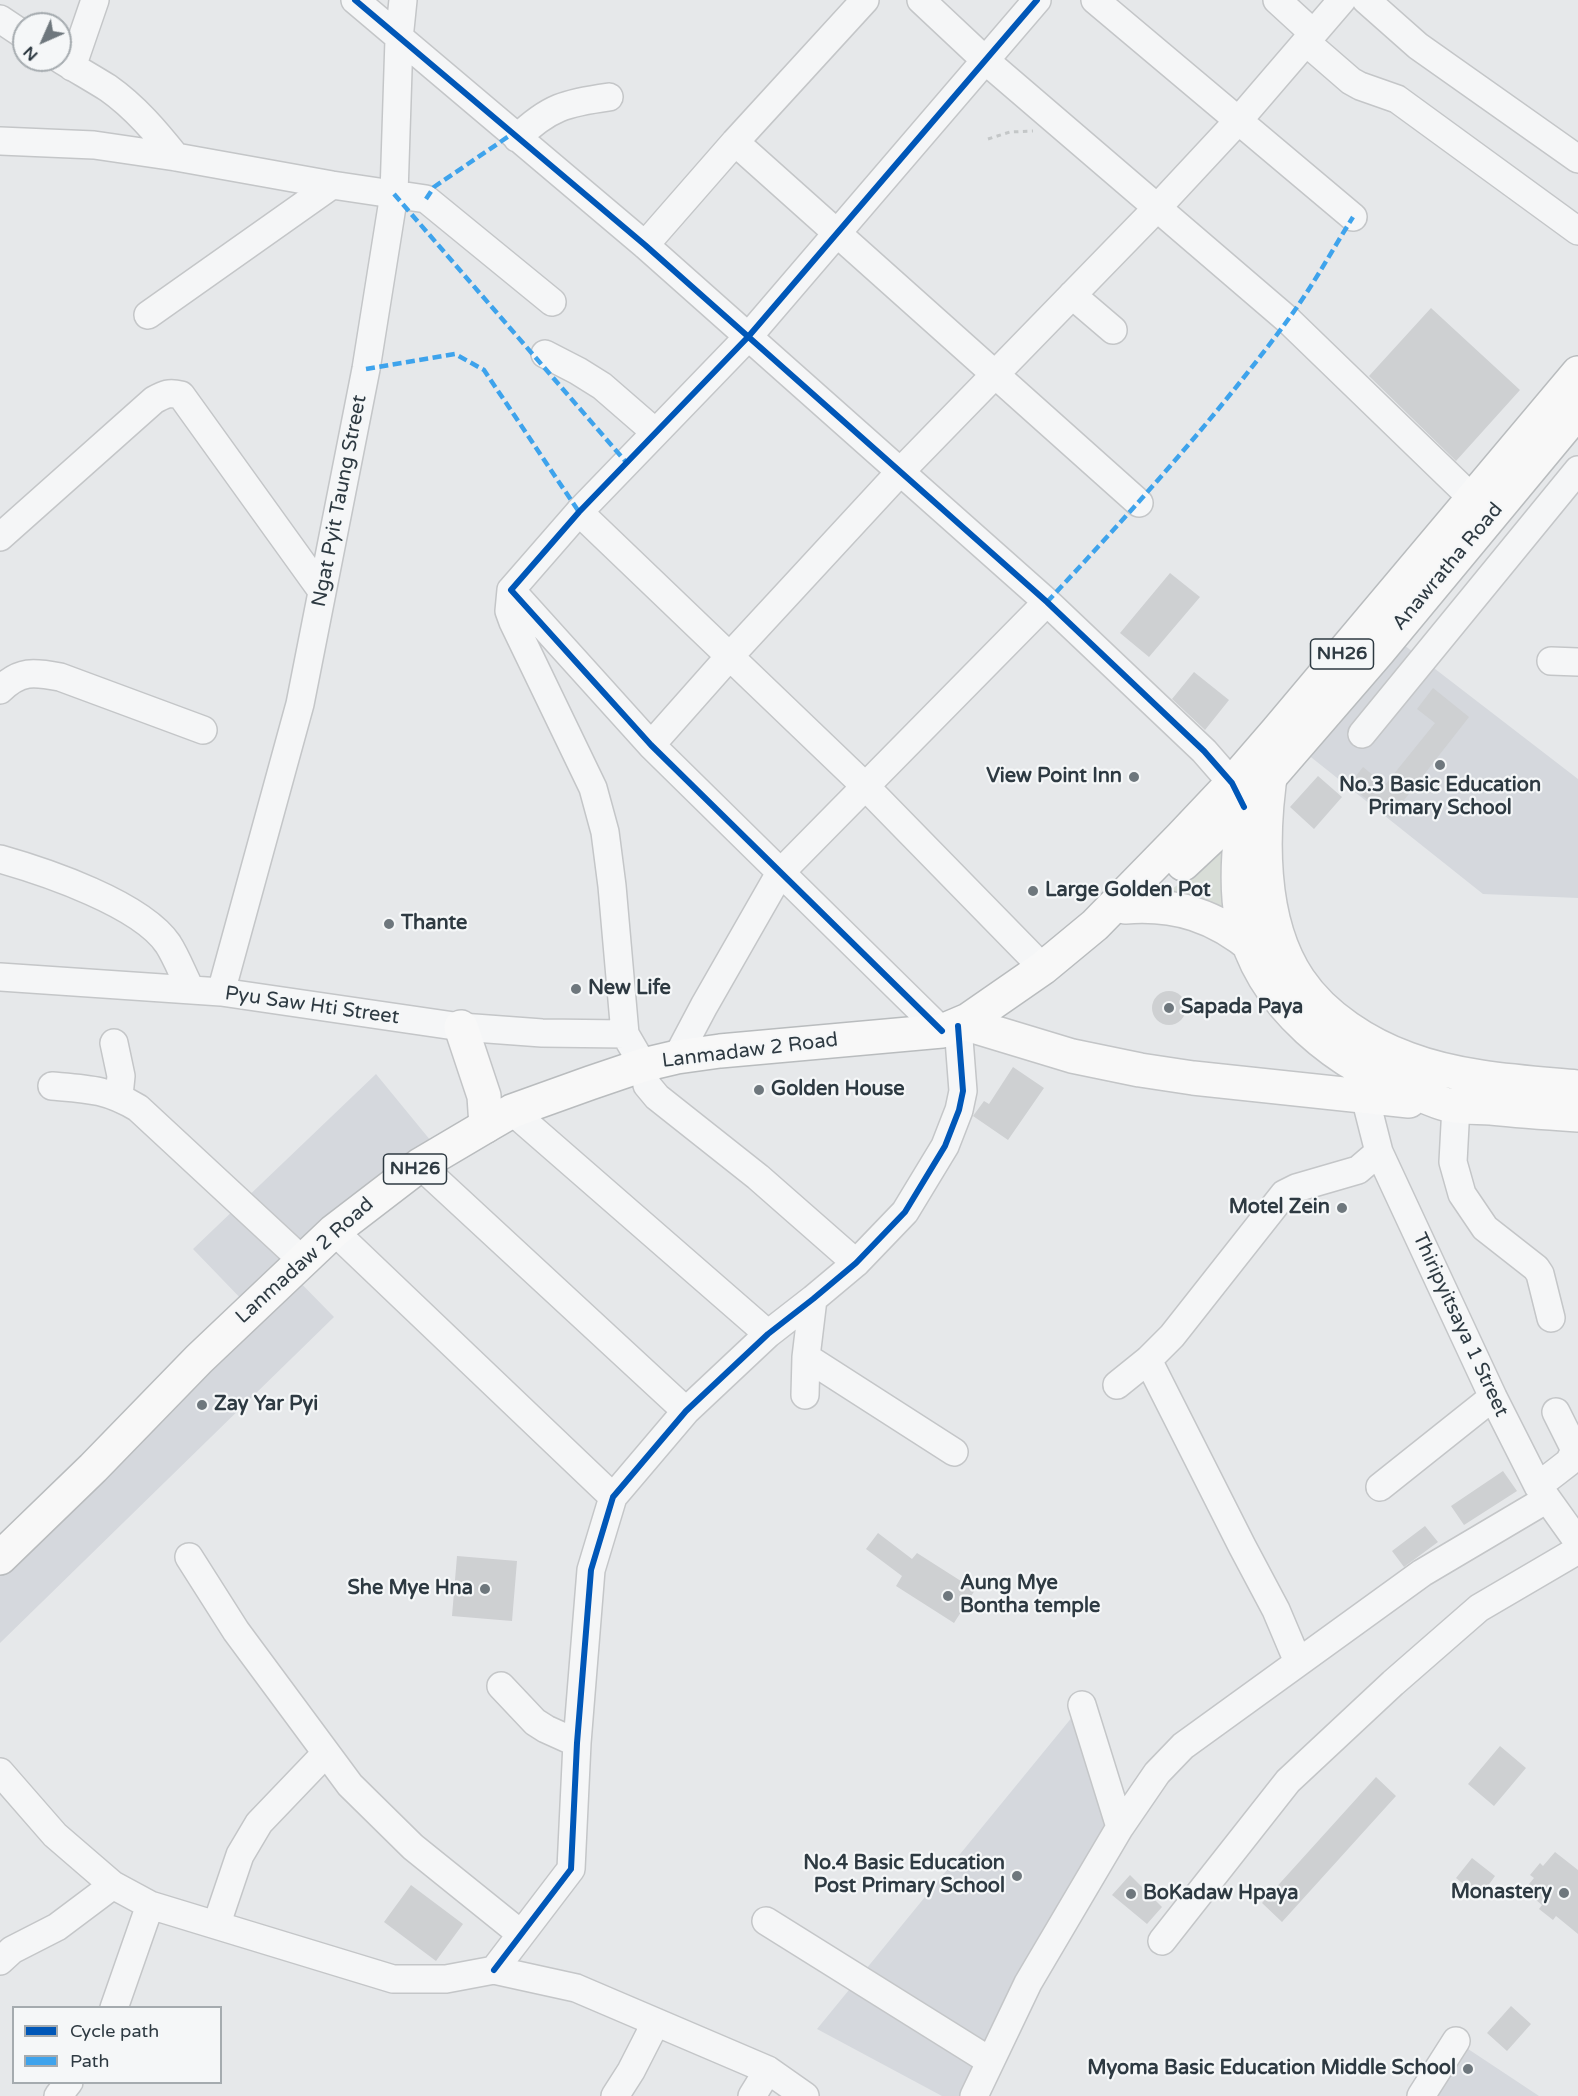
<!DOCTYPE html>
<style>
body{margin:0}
#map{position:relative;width:1578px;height:2096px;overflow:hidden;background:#e6e8ea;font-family:"Varela Round",sans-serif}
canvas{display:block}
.legend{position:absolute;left:12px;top:2006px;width:210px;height:78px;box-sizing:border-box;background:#f5f7f8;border:2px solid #a5abaf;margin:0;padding:8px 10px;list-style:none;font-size:18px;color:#2e3a42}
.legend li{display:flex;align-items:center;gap:12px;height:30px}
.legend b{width:30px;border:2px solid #a5abaf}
.north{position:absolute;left:12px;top:12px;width:60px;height:60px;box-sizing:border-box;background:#f5f7f8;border:2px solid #a5abaf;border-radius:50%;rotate:225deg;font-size:16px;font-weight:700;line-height:24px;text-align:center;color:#2e3a42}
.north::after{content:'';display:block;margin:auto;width:21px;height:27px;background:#6e777d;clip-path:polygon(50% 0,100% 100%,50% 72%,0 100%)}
</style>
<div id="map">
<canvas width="1578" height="2096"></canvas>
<ul class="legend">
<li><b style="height:8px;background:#0057b8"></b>Cycle path</li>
<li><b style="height:8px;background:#3ea3ec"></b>Path</li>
</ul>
<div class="north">N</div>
</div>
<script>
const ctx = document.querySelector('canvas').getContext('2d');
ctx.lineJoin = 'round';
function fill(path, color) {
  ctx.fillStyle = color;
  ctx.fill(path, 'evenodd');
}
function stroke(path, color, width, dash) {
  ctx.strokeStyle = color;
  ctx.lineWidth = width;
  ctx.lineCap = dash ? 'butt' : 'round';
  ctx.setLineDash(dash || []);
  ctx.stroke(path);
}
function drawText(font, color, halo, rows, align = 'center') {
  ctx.font = font + ' "Varela Round",sans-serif';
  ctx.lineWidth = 4.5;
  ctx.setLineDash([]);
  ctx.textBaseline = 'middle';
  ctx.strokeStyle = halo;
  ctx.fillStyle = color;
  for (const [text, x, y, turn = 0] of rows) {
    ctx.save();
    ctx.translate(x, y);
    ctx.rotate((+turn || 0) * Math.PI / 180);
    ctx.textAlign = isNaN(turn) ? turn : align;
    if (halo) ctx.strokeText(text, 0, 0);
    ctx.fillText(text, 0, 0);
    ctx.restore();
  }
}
const built = new Path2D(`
 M1391 635 1578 779V898L1483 894 1302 750Z
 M376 1074 440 1152 288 1270 334 1317 0 1643V1552L248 1306 193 1249Z
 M1082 1705 1120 1827 974 2096H942L817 2029Z
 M1456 2041 1539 2096H1421Z`);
const green = new Path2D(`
 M1228 840 1235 921 1158 899 1183 881Z`);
const building = new Path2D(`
 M1431 308 1520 390 1456 461 1369 376Z
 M1170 573 1200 597 1149 657 1120 633Z
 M1194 672 1229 700 1205 730 1172 699Z
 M1433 688 1469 717 1390 818 1349 785 1363 767 1385 785 1435 723 1417 709Z
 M1318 776 1342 797 1314 829 1290 807Z
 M1152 1008a17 17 0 1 1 34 0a17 17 0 1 1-34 0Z
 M1013 1067 1044 1088 1008 1140 973 1116 984 1101 989 1104Z
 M1503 1471 1517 1491 1464 1525 1451 1506Z
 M1425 1526 1438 1542 1404 1567 1392 1551Z
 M878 1533 912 1559 917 1553 975 1590 954 1623 896 1586 902 1576 866 1549Z
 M457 1556 517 1561 512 1621 452 1616Z
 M1500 1746 1526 1768 1494 1806 1468 1784Z
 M1376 1777 1396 1796 1282 1922 1262 1903Z
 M1555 1852 1578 1870V1934L1556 1916 1553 1920 1539 1909 1542 1905 1524 1890 1534 1878 1530 1875 1540 1863 1543 1866Z
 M1472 1858 1495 1876 1480 1897 1456 1878Z
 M1130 1875 1162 1907 1147 1924 1112 1895Z
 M411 1885 463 1924 436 1961 384 1922Z
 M1511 2006 1531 2024 1507 2051 1487 2033Z`);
const path = new Path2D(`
 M988 139 1010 132 1033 131`);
const minor = new Path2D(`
 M355 0 645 245 1047 602 1204 751 1232 783 1240 801
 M921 0 986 61 1288 320 1473 499
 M1095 0 1353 217
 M1277 0 1313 33
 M1366 0 1418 46 1578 159
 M0 19 24 35
 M1306 42 1351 81 1360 86 1397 99 1578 231
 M60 59C76 69 92 78 108 88 135 107 156 132 176 157
 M72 67 95 0
 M517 138C549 107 566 103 609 97
 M0 141 94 145 176 157 332 185 426 199 552 302
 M735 142 1139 503
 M645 245 735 142 865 0
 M1072 295 1113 330
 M148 315 332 185
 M545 354 578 371 602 386 655 432
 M579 512 866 787 1043 968
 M0 537 154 400C165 394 169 392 181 395L322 591
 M511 590 509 611 513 622 593 788 605 832 612 886 625 1034 643 1065 647 1085 657 1097 758 1177 856 1263
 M1551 661 1578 662
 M0 690C20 670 34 672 60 677L203 730
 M1362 734 1578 470
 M651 745 729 657 900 472 1157 208 1238 121 1342 0
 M0 859C46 872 141 904 168 944 177 958 183 975 191 990
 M0 977 221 992 461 1027 542 1033 625 1034
 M221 992 300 704 366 369 394 194 399 39 403 0
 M942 1031 651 745 511 590 579 512 748 337 1037 0
 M114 1043 121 1076 119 1096
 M677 1057 704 1006 780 873 1047 602
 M52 1086C88 1089 106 1089 138 1108L303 1261
 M1365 1097 1379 1152 1493 1397 1538 1486 1578 1542
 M1456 1106 1453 1162 1462 1194 1485 1228 1536 1268 1540 1274 1551 1318
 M512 1111 768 1334
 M420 1165 686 1411
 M334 1231 613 1497
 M806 1357 954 1452
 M1148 1360 1242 1546 1276 1610 1298 1662
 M1117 1385 1148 1360 1172 1336 1284 1194 1296 1188 1358 1170 1379 1152
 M805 1395 806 1357 813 1299
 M1538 1486 1569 1462 1575 1450 1556 1412
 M1380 1487 1493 1397
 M189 1557 236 1631 350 1785 413 1847 521 1934
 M501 1686 535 1722 546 1729 577 1743
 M1082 1705 1120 1827
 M0 1772 55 1835 113 1885 150 1905 393 1979H446L494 1970 576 1988 768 2070 805 2096
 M766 1921 990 2061
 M217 1923 240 1855 259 1823 326 1753
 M1162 1941 1288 1781 1393 1683 1479 1608 1578 1550
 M0 1961 12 1950 57 1927 113 1885
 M494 1970 571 1869 577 1743 591 1570 613 1497 686 1411 768 1334 813 1299 856 1263 905 1212 945 1146 959 1110 963 1091 958 1026
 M114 2008 150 1905
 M58 2096 69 2082
 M615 2096 631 2071 656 2022
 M752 2096 768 2070
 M974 2096 1028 1983 1120 1827 1157 1773 1183 1746 1422 1573 1547 1499
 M1421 2096 1456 2041`);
const major = new Path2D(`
 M1272 764C1261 832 1259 921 1299 980 1324 1017 1367 1044 1408 1059 1461 1079 1522 1082 1578 1087
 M1247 788C1240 826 1234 883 1242 920 1260 1006 1341 1068 1420 1095 1430 1098 1440 1104 1450 1105 1464 1108 1478 1107 1491 1108 1520 1111 1549 1113 1578 1115
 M1125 907C1176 903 1216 916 1255 949
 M963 1023 1072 1056 1140 1070 1193 1078 1409 1101
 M461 1027 484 1096 486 1126`);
const highway = new Path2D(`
 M1183 864 1244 807 1379 651 1578 411
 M0 1558 93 1468 199 1359 334 1231 420 1165 486 1126 512 1111 590 1083 643 1065 677 1057 720 1051 942 1031 968 1020 1043 968 1095 925 1181 837 1232 783 1277 731 1578 373`);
const quiet = new Path2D(`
 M394 194 626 462
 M426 199 434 187 512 134
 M366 369 455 354 484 370 579 512
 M1047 602C1131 512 1214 420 1287 321 1311 289 1331 252 1353 217`);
const cycleway = new Path2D(`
 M355 0 645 245 1047 602 1204 751 1232 783 1244 807
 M942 1031 651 745 511 590 579 512 748 337 1037 0
 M494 1970 571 1869 577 1743 591 1570 613 1497 686 1411 768 1334 813 1299 856 1263 905 1212 945 1146 959 1110 963 1091 958 1026`);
const markers = [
 [1440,765,6,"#6e777d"],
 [1134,777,6,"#6e777d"],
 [1033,891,6,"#6e777d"],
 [389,924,6,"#6e777d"],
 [576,989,6,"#6e777d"],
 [1169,1008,6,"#6e777d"],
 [759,1090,6,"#6e777d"],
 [1342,1208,6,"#6e777d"],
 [202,1405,6,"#6e777d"],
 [485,1589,6,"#6e777d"],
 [948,1596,6,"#6e777d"],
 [1017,1876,6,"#6e777d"],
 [1564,1893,6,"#6e777d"],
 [1131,1894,6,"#6e777d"],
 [1468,2069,6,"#6e777d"]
];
const shields = [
 [1342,654,63],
 [415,1169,63]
];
const shieldNames = [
 ["NH26",1342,654],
 ["NH26",415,1169]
];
const streetNames = [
 ["Ngat Pyit Taung Street",340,501,-79],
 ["Anawratha Road",1448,567,-50],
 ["Pyu Saw Hti Street",312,1006,8],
 ["Lanmadaw 2 Road",750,1051,-7],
 ["Lanmadaw 2 Road",305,1261,-42],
 ["Thiripyitsaya 1 Street",1460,1325,65]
];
const poiNames = [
 ["View Point Inn",1122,777,"right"],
 ["No.3 Basic Education",1440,786,"center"],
 ["Primary School",1440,809,"center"],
 ["Large Golden Pot",1045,891],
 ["Thante",401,924],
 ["New Life",588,989],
 ["Sapada Paya",1181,1008],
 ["Golden House",771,1090],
 ["Motel Zein",1330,1208,"right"],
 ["Zay Yar Pyi",214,1405],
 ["Aung Mye",960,1584],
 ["Bontha temple",960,1607],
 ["She Mye Hna",473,1589,"right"],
 ["No.4 Basic Education",1005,1864,"right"],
 ["Post Primary School",1005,1887,"right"],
 ["Monastery",1552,1893,"right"],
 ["BoKadaw Hpaya",1143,1894],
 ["Myoma Basic Education Middle School",1456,2069,"right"]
];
fill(built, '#d5d8dd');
fill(green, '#d8ddd7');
fill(building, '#ced0d2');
stroke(minor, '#c4c6c8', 30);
stroke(major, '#c3c5c7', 36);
stroke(highway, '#b9bcbe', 36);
stroke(path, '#c4c7c8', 3, [4.5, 4.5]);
stroke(minor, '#f5f6f7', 27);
stroke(major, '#f8f8f8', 33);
stroke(highway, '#f8f8f8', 33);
stroke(quiet, '#3ea3ec', 4.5, [9, 4.5]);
stroke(cycleway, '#0057b8', 6);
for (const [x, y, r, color] of markers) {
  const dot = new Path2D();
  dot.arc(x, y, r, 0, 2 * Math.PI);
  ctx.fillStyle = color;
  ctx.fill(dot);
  stroke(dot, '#f5f7f8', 2);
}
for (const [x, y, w] of shields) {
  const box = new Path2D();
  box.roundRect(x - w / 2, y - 15, w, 30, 4.5);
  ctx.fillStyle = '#f5f7f8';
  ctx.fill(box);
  stroke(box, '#2e3a42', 1.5);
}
drawText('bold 18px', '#2e3a42', null, shieldNames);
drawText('20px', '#2e3a42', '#f5f7f8', streetNames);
drawText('bold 20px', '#2e3a42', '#f5f7f8', poiNames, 'left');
</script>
